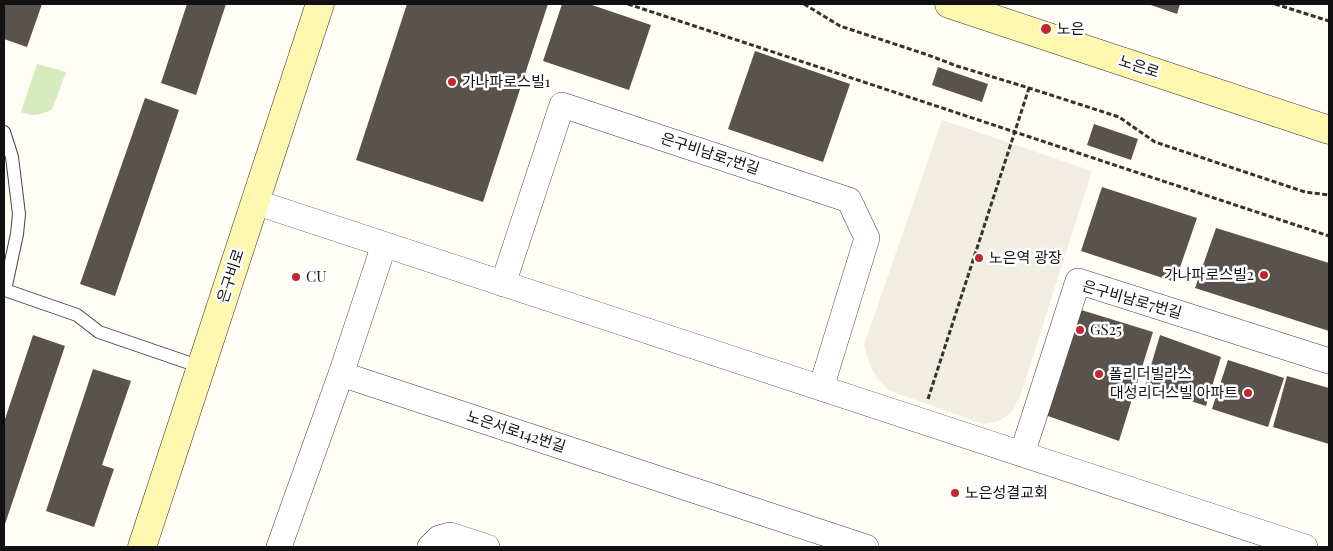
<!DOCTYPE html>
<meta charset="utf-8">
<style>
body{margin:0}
#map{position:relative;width:1333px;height:551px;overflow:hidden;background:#fffdf5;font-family:"Playfair Display",serif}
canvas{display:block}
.frame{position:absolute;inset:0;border:5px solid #111;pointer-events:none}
</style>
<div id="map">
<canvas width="1333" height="551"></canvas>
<div class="frame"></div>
</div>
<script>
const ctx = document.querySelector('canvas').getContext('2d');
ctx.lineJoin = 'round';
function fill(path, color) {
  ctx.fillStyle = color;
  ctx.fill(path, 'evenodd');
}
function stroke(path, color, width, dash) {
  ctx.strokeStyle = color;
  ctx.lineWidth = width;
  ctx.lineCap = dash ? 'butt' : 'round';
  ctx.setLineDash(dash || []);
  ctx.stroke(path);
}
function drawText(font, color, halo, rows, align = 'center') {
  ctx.font = font + ' "Playfair Display","Noto Sans KR",serif';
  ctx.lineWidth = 5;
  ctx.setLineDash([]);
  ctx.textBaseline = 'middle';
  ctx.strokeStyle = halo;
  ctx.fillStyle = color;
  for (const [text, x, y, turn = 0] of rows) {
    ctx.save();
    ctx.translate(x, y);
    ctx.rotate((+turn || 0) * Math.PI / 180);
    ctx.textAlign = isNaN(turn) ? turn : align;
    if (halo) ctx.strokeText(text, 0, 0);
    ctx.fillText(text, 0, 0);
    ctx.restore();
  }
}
const green = new Path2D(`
 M37 64 66 72 52 110C39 115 35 117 21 112Z`);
const plaza = new Path2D(`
 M942 120 1092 171 1021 394 1013 411 999 421 983 424 888 390 877 378 869 363 864 345Z`);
const building = new Path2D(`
 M4 4H42L27 47 4 39Z
 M187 4H226L196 95 161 83Z
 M407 4H548L483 202 356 160Z
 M562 4H589L651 25 629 90 543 61Z
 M1148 4H1180L1177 14Z
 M755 51 850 84 823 162 728 129Z
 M938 67 988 84 982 102 932 85Z
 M145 98 179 110 115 296 80 284Z
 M1094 124 1138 139 1131 160 1087 145Z
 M1102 187 1197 218 1175 282 1081 251Z
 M1216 228 1329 263V331L1195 288Z
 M1078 309 1153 332 1119 441 1045 415Z
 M33 335 65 346 4 527V422Z
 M1160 335 1221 357 1206 406 1145 386Z
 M1228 360 1284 378 1268 427 1212 409Z
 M93 369 131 381 102 465 114 469 94 527 46 511Z
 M1287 376 1329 388V444L1273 427Z`);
const path = new Path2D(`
 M628 4 1329 236
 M804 4 840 26 928 55 957 66 1029 88 1119 117 1155 142 1305 192 1329 195
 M1275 4 1329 21
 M928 399 1029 88`);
const lane = new Path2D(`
 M4 132 12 157 19 214 17 234 5 290 77 315 99 332 201 367`);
const street = new Path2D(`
 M255 202 1305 547
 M503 284 562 105 849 200 867 238 821 388
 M341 374 866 547
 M1022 454 1078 281 1329 361
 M279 547 341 374 384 245
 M430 547 439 538 450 535 487 547`);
const secondary = new Path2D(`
 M949 4 1329 130
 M142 547 320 4`);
const markers = [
 [1046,29,6,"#c4262e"],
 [452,82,5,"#c4262e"],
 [979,258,5,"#c4262e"],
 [1264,275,5,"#c4262e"],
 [296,277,5,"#c4262e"],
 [1080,330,5,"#c4262e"],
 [1099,374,5,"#c4262e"],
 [1248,393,5,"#c4262e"],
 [955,493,5,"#c4262e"]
];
const poiNames = [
 ["노은",1057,29],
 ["가나파로스빌1",462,82],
 ["노은역 광장",989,258],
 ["가나파로스빌2",1254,275,"right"],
 ["CU",306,277],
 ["GS25",1090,330],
 ["폴리더빌라스",1109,374],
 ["대성리더스빌 아파트",1238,393,"right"],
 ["노은성결교회",965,493]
];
const streetNames = [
 ["노은로",1139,67,18],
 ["은구비남로7번길",710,154,18],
 ["은구비로",231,276,-72],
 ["은구비남로7번길",1132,300,16],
 ["노은서로142번길",516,432,18]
];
fill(green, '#d5ebbd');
fill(plaza, '#f1ede2');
fill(building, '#5a524d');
stroke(lane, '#444', 14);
stroke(street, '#444', 26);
stroke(secondary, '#333', 29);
stroke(path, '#333', 3, [5, 2.5]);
stroke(lane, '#fff', 12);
stroke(street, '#fff', 25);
stroke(secondary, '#fff6b0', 28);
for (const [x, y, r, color] of markers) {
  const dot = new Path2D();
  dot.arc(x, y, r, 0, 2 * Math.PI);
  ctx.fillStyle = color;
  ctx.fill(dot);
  stroke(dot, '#fff', 2);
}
drawText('15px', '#111', '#fff', poiNames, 'left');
drawText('15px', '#111', '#fff', streetNames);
</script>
